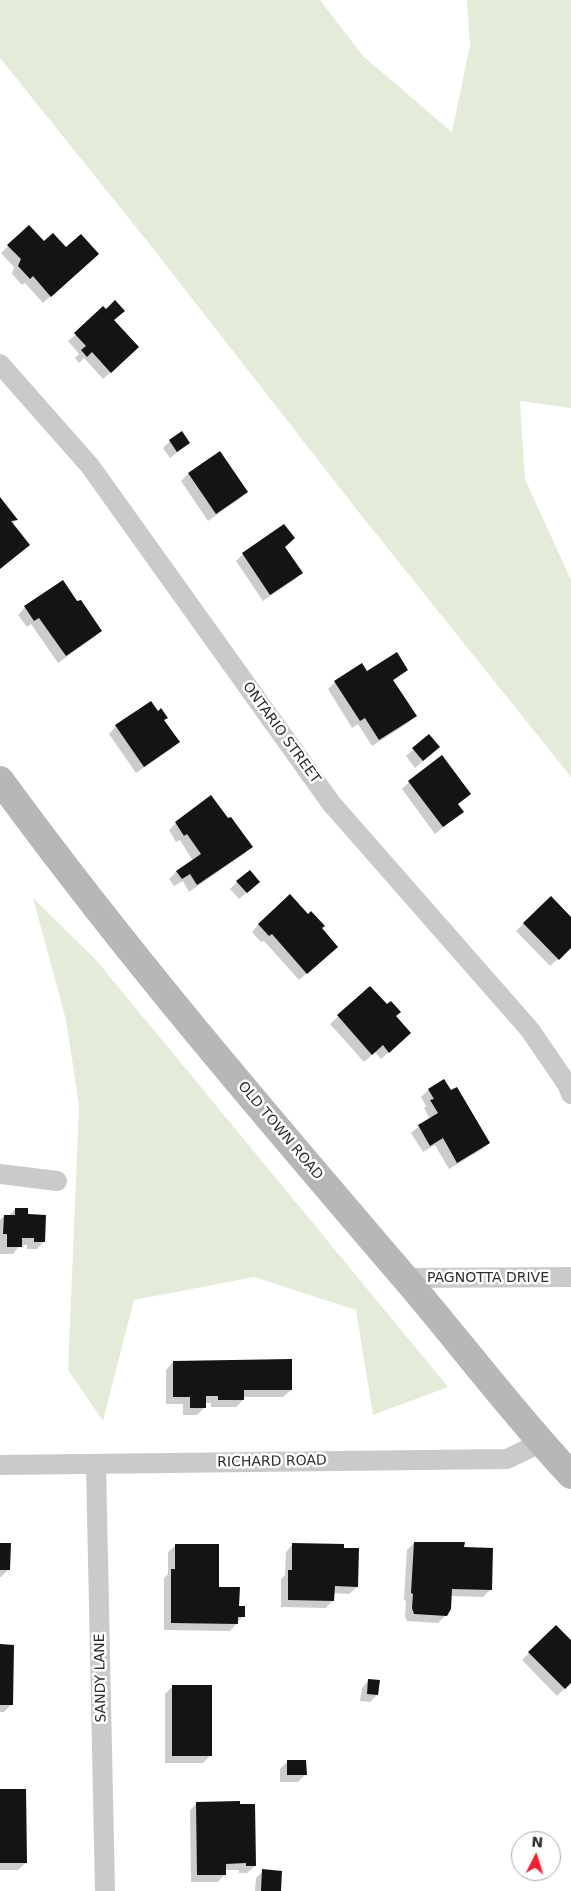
<!DOCTYPE html>
<style>
body{margin:0}
#map{position:relative;width:571px;height:1891px;overflow:hidden;background:#fff;font-family:"DejaVu Sans",sans-serif}
canvas{display:block}
.north{position:absolute;left:511px;top:1831px;width:50px;height:50px;box-sizing:border-box;background:#fff;border:1px solid #ababab;border-radius:50%;rotate:5deg;font-size:14px;font-weight:700;line-height:20px;text-align:center;color:#2d2d2d}
.north::after{content:'';display:block;margin:auto;width:18px;height:22px;background:#f61d32;clip-path:polygon(50% 0,100% 100%,50% 72%,0 100%)}
</style>
<div id="map">
<canvas width="571" height="1891"></canvas>
<div class="north">N</div>
</div>
<script>
const ctx = document.querySelector('canvas').getContext('2d');
ctx.lineJoin = 'round';
function fill(path, color) {
  ctx.fillStyle = color;
  ctx.fill(path, 'evenodd');
}
function stroke(path, color, width, dash) {
  ctx.strokeStyle = color;
  ctx.lineWidth = width;
  ctx.lineCap = dash ? 'butt' : 'round';
  ctx.setLineDash(dash || []);
  ctx.stroke(path);
}
function drawText(font, color, halo, rows, align = 'center') {
  ctx.font = font + ' "DejaVu Sans",sans-serif';
  ctx.lineWidth = 5;
  ctx.setLineDash([]);
  ctx.textBaseline = 'middle';
  ctx.strokeStyle = halo;
  ctx.fillStyle = color;
  for (const [text, x, y, turn = 0] of rows) {
    ctx.save();
    ctx.translate(x, y);
    ctx.rotate((+turn || 0) * Math.PI / 180);
    ctx.textAlign = isNaN(turn) ? turn : align;
    if (halo) ctx.strokeText(text, 0, 0);
    ctx.fillText(text, 0, 0);
    ctx.restore();
  }
}
const green = new Path2D(`
 M0 0H320L363 56 452 132 470 45 467 0H571V408L520 401 525 479 571 580V777L357 510 151 246 0 58Z
 M33 898 97 961 448 1387 373 1415 356 1310 254 1277 134 1300 103 1421 68 1370 79 1105 66 1020Z`);
const shadow = new Path2D(`
 M44 243 66 249 90 261 43 303 25 283 22 285 12 274 14 267 1 253 8 246Z
 M106 311 113 321 130 355 103 379 84 358 79 363 75 358 79 354 68 341Z
 M170 441 189 443 170 458 163 448Z
 M219 453 246 492 239 499 208 521 181 481 188 474Z
 M0 499 16 520 12 524 28 545 0 569Z
 M284 548 301 573 294 580 263 601 236 561 243 554Z
 M25 607 101 631 93 638 58 663 31 624 27 627 18 615Z
 M407 670 393 681 415 716 408 723 372 746 358 724 352 728 328 689 335 682 367 673Z
 M158 713 178 742 171 749 136 773 109 734 116 726Z
 M429 736 438 747 415 768 406 756Z
 M409 782 457 805 462 812 435 834 402 789Z
 M228 820 251 847 244 854 189 892 183 881 174 886 169 879 177 871 193 861 180 840 176 842 169 830 176 823Z
 M237 882 251 889 239 899 230 889Z
 M551 897 571 917V947L550 966 516 931Z
 M259 924 320 928 329 954 299 980 264 941 261 942 252 932Z
 M370 987 395 1016 402 1040 381 1059 375 1052 364 1062 330 1024Z
 M444 1081 489 1143 481 1150 449 1169 435 1145 423 1152 411 1133 419 1126 430 1119 424 1108 426 1106 421 1097 428 1090Z
 M15 1209 27 1216 44 1241 37 1249H27V1245H20L13 1254H0V1220L4 1216H9Z
 M173 1362 291 1390 283 1397H243V1400L236 1407H211V1403H205L204 1408 197 1415H183V1404H166V1370Z
 M414 1543 463 1548 490 1590 483 1597 450 1596 446 1615 438 1623 407 1621 405 1616 406 1601 404 1600 407 1550Z
 M0 1544 8 1570 1 1577H0Z
 M293 1544 357 1587 349 1594 333 1593V1600L326 1608 281 1607V1579L285 1575 286 1552Z
 M176 1545 238 1608 243 1616 230 1631 164 1630V1578L168 1574V1552Z
 M556 1626 571 1642V1682L557 1696 522 1660Z
 M0 1646 12 1704 4 1712H0Z
 M369 1680 377 1695 370 1702 360 1701 362 1688Z
 M173 1686 210 1756 203 1763H165V1694Z
 M288 1761 305 1775 298 1782H280V1769Z
 M0 1791 26 1863 18 1870H0Z
 M197 1803 255 1866 247 1873H239V1870H225V1874L218 1882H191L190 1810Z
 M263 1871 280 1891H255L256 1878Z`);
const building = new Path2D(`
 M29 225 44 241 53 233 66 247 81 234 99 254 51 297 33 276 30 279 18 266 21 259 7 245Z
 M115 300 125 311 114 320 139 347 111 373 92 352 87 357 81 350 86 346 74 333 103 306 106 309Z
 M182 431 190 443 177 452 169 440Z
 M220 451 248 492 216 514 188 473Z
 M0 497 18 520 11 521 30 545 0 569Z
 M284 524 295 538 285 547 303 573 270 595 242 553Z
 M63 580 77 601 81 600 102 631 66 656 39 618 34 621 24 606Z
 M397 652 408 670 393 680 417 716 379 740 365 718 360 721 334 681 362 663 367 671Z
 M151 701 158 711 161 708 168 718 164 720 180 742 144 767 115 725Z
 M429 734 440 747 423 761 412 748Z
 M442 755 471 794 458 804 464 812 443 827 408 781Z
 M211 795 228 818 231 817 253 847 197 885 190 874 182 879 176 871 201 854 187 834 184 836 175 822Z
 M250 870 260 882 247 893 236 881Z
 M290 894 308 914 311 911 325 926 322 928 338 947 307 974 272 934 269 936 258 924Z
 M551 896 571 917V948L559 960 523 923Z
 M370 986 387 1004 391 1001 401 1012 396 1016 411 1033 389 1053 383 1045 372 1055 337 1015Z
 M444 1079 451 1090 457 1087 490 1143 457 1163 443 1138 430 1146 418 1125 438 1113 430 1100 434 1099 428 1089Z
 M15 1208H28V1214L46 1215 45 1242H34V1238H22V1247H7V1234H3L4 1215H15Z
 M292 1359V1390H244V1400H218V1396H206V1408H190V1397H173V1361Z
 M414 1542H465L464 1547 493 1548 492 1590 452 1589 451 1609 447 1616 414 1614 412 1608 413 1594 411 1593Z
 M0 1543H11L10 1570H0Z
 M292 1543 344 1544V1548H359L358 1587 335 1586 334 1601 288 1600V1570H292Z
 M175 1544H219V1587H240L239 1606H245V1617H238V1624L171 1623V1569H175Z
 M556 1625 571 1640V1683L565 1689 528 1652Z
 M0 1644 14 1645 13 1705H0Z
 M368 1679 380 1680 378 1695 367 1694Z
 M172 1685H212V1756H172Z
 M287 1760H306L307 1775H287Z
 M0 1789H26L27 1863H0Z
 M240 1801V1804H255L256 1866H246V1863L226 1864V1875H197L196 1802Z
 M262 1869 282 1871 281 1891H261Z`);
const minor = new Path2D(`
 M0 364 90 466 331 803 530 1030 567 1084 571 1094
 M0 1174 57 1181
 M406 1278 571 1277
 M0 1465 507 1459 540 1443
 M96 1465 105 1891`);
const secondary = new Path2D(`
 M0 780C124 950 262 1111 399 1271 457 1338 510 1410 571 1475`);
const streetNames = [
 ["ONTARIO STREET",281,733,54],
 ["OLD TOWN ROAD",280,1131,50],
 ["PAGNOTTA DRIVE",488,1278],
 ["RICHARD ROAD",272,1462,-1],
 ["SANDY LANE",101,1678,-91]
];
fill(green, '#e4ecd9');
fill(shadow, '#0003');
fill(building, '#141414');
stroke(minor, '#cacaca', 20);
stroke(secondary, '#b7b7b7', 28);
drawText('14px', '#2d2d2d', '#fff', streetNames);
</script>
